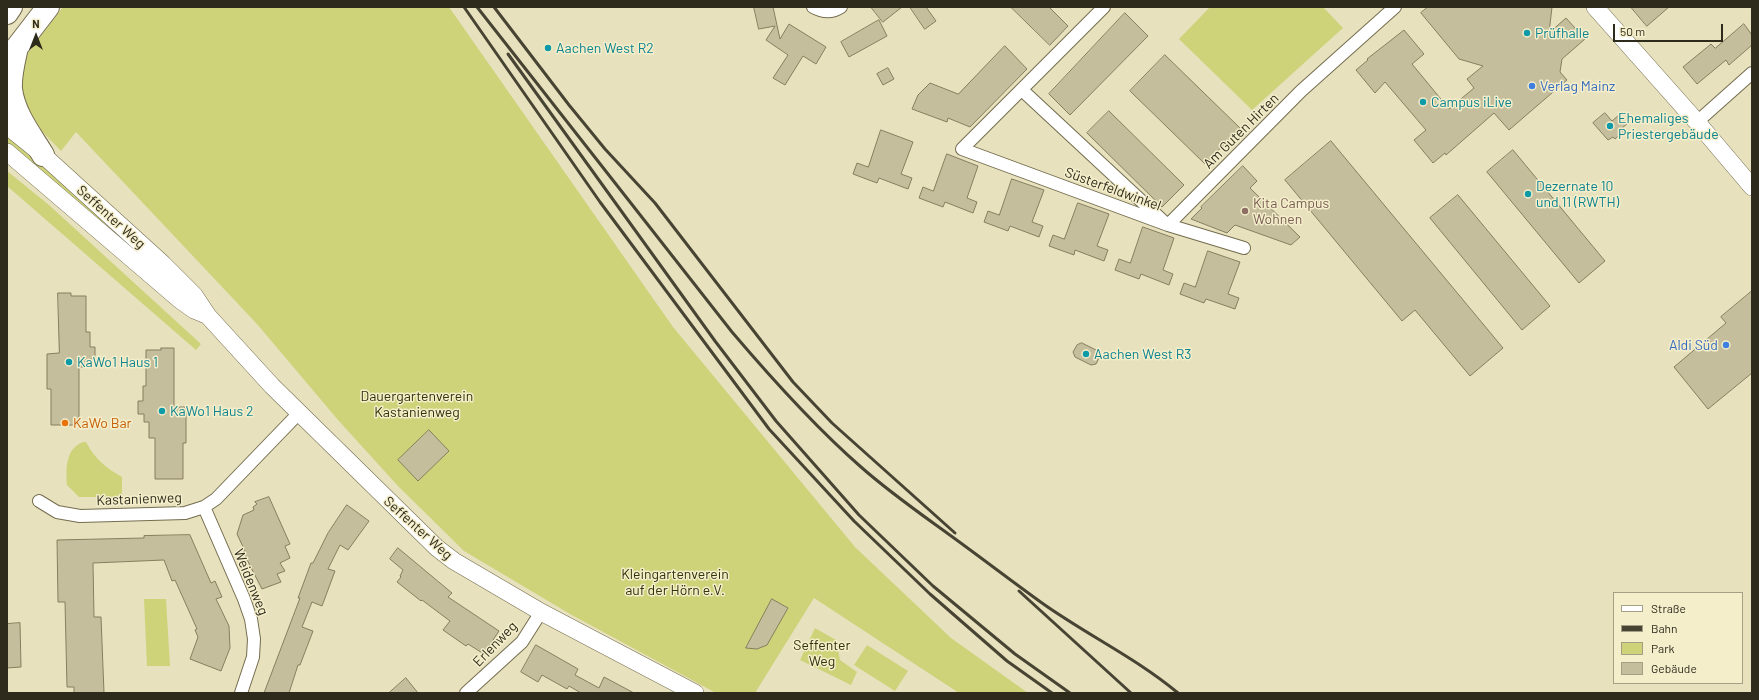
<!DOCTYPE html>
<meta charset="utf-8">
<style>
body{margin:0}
#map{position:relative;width:1759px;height:700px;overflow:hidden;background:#e8e1be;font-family:Barlow,sans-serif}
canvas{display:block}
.frame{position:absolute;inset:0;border:8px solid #2e2b1d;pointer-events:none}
.legend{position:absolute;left:1613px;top:592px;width:130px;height:92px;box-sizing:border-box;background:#f5eecb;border:1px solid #a5a085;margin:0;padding:5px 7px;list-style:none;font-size:12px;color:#2e2b1d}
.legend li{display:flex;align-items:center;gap:8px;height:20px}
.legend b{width:20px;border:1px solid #a5a085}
.north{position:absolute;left:16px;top:16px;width:40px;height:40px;-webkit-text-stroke:3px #f5eecb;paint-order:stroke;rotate:0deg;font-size:11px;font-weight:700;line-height:16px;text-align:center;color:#2e2b1d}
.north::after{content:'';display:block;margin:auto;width:14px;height:18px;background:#2e2b1d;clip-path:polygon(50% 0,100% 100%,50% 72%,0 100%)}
.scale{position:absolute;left:1613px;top:24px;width:110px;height:18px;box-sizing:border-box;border:2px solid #2e2b1d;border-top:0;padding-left:5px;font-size:12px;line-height:14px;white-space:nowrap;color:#2e2b1d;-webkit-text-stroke:3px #f5eecb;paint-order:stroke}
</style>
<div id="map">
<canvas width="1759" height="700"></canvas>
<div class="frame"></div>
<ul class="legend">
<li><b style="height:5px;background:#fff"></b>Straße</li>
<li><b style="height:5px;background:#484433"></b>Bahn</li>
<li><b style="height:11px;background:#ced37a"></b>Park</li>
<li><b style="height:11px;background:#c5be9c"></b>Gebäude</li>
</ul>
<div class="north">N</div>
<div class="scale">50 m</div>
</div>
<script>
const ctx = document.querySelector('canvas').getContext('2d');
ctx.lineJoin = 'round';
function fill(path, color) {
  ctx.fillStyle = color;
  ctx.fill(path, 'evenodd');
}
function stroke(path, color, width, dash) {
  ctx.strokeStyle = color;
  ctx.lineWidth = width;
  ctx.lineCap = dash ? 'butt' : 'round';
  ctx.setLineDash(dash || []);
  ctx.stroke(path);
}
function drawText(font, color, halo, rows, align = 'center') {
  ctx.font = font + ' Barlow,sans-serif';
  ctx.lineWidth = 3;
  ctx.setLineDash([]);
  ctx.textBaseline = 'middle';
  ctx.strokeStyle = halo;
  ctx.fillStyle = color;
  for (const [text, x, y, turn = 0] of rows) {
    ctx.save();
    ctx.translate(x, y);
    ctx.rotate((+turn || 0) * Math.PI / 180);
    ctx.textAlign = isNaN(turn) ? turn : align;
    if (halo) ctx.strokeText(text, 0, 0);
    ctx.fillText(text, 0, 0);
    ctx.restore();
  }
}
const green = new Path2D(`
 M63 7H449L673 327 855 547 951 638 1028 693H959L814 598 755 693H716L570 614 464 551 398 486 338 420 257 324 76 132 61 151 32 121 22 107 21 62Z
 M1210 7H1323L1343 28 1252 110 1179 39Z
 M7 134 32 154 102 220 109 229 7 146Z
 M7 171 49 205 201 344 196 350 7 186Z
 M83 442H86C95 459 106 468 122 477V497H79L67 485C66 469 65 449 83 442Z
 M144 599H166L170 666H147Z
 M815 628 836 640 840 660 857 672 851 685 800 660Z
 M867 645 908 671 895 691 854 665Z`);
const building = new Path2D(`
 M754 7H773L780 39 789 24 826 47 816 64 803 56 785 85 773 78 788 55 766 40 775 26 759 29Z
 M871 7H902L883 22Z
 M910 7H926L936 21 925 29Z
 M1011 7H1049L1068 26 1050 45Z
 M1428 7H1552L1549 33 1566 18 1585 39 1562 59 1560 72 1567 80 1509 130 1494 113 1446 155 1445 153 1433 163 1414 140 1426 130 1385 82 1375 93 1356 70 1368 60 1367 59 1404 30 1424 54 1412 64 1449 109 1474 88 1467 79 1483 66 1459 59 1421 13Z
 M1631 7H1669L1647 26Z
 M1125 13 1148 36 1070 115 1049 94Z
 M879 20 887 36 849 57 841 42Z
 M1744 24 1752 35V45L1729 65 1726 60 1697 84 1683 67 1711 44 1715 48Z
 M1005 46 1027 69 970 127 948 118 947 122 912 109 918 95 930 83 958 94Z
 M1165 55 1240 128 1205 164 1130 91Z
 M888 68 894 79 883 85 877 74Z
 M1109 111 1184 185 1162 207 1087 133Z
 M1605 113 1612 121 1619 115 1627 124 1622 128 1625 130 1615 139 1613 137 1608 140 1593 123Z
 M881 130 913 142 901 174 912 178 908 189 879 178 877 183 853 174 857 163 868 167Z
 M1331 141 1503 348 1470 376 1415 310 1402 321 1285 180Z
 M1513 150 1605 261 1579 283 1487 172Z
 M947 154 978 166 967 198 977 202 973 213 945 202 943 207 919 198 923 187 933 191Z
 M1243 166 1257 181 1250 188 1300 237 1291 245 1235 225 1227 233 1191 219 1202 208 1201 207Z
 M1012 179 1044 190 1032 222 1043 226 1039 237 1010 226 1008 231 984 222 988 211 999 215Z
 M1458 195 1550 306 1522 330 1430 218Z
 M1078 203 1109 214 1097 246 1108 250 1104 261 1075 250 1074 255 1049 246 1053 235 1064 239Z
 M1143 227 1174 238 1163 270 1173 274 1169 285 1141 274 1139 279 1115 270 1119 259 1130 263Z
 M1208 251 1240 262 1228 294 1239 298 1235 309 1206 299 1204 303 1180 294 1184 283 1195 287Z
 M1752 291V373L1708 409 1674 367 1726 323 1721 317Z
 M58 293H71V296H86V332H90V347H95V359H90V367H79V425H51V389H47V354L59 353Z
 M1082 343 1098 351 1100 356 1096 364 1091 365 1075 357 1073 352 1077 345Z
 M161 348H174V407H186V443H183V479H155V438H149V422H144V414H138V401H143V386H146V350H161Z
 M429 430 449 451 418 481 398 460Z
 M269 497 290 544 285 546 290 558 280 563 285 571 277 574 281 582 262 589 243 552 245 551 237 534 243 515 254 510 253 507 257 504 255 502Z
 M347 505 369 521 348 550 340 545 328 569 335 571 322 606 312 602 302 627 313 631 300 665H298L289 693H264L300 598H298L311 563H313L328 533Z
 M190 535 211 583 215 581 222 597 216 599 229 626 230 648 221 671 190 659 198 637 195 630 197 629 175 580 172 581 164 560 93 563 94 617H101L104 693H74V687H67L65 602H58L57 540 144 538V536Z
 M398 548 452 593 448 597 499 631 484 654 468 644 466 646 443 630 450 621 422 600 421 601 397 582 401 577 400 576 403 570 390 559Z
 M772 599 788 608 767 645 757 649 746 648Z
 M20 623 21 667 7 668V624Z
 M536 645 578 669 575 675 599 688 604 677 634 693H581L569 686 567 689 542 675 538 682 521 672Z
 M406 678 418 693H389Z`);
const street = new Path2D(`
 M813 7C822 12 832 13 841 7
 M1104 7 962 149 1168 225 1244 248
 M1022 90 1164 222
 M1697 122 1752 73
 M1168 225 1301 91 1395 7
 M39 501 57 512 80 516 185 513 204 507 216 499 299 413
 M204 507 244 599 251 619 254 639 253 657 241 693
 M466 693 522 642 541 612`);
const secondary = new Path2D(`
 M1595 7 1697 122 1752 187
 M7 126 43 155 163 264 194 295 208 316 272 386 437 548 454 561 541 612 695 693
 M7 152 180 300 194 310 206 315`);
const highway = new Path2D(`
 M7 13 11 7
 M17 47C14 61 10 75 11 89 14 114 31 135 43 155
 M8 59 48 7`);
const rail = new Path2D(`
 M464 7 600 202 769 429 854 521 930 594 1007 661 1052 693
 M477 7 732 332C772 379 814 426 861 467 888 491 918 512 947 533 979 556 1010 580 1042 603 1087 635 1136 658 1178 693
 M494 7 569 105 605 149 655 203 793 382 832 423 955 533
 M508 54 715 341 776 421 859 515 933 586 1015 654 1070 693
 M1019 591 1131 693`);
const markers = [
 [1527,33,4,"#0f9aa8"],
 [548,48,4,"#0f9aa8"],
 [1532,86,4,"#3f7fe0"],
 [1423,102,4,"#0f9aa8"],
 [1610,126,4,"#0f9aa8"],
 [1528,194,4,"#0f9aa8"],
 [1245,211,4,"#8d6e63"],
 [1726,345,4,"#3f7fe0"],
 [1086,354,4,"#0f9aa8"],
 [69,362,4,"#0f9aa8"],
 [162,411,4,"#0f9aa8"],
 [65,423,4,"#e8710a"]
];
const cultureNames = [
 ["Prüfhalle",1535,33],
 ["Aachen West R2",556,48],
 ["Campus iLive",1431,102],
 ["Ehemaliges",1618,118],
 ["Priestergebäude",1618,134],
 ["Dezernate 10",1536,186],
 ["und 11 (RWTH)",1536,202],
 ["Aachen West R3",1094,354],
 ["KaWo1 Haus 1",77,362],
 ["KaWo1 Haus 2",170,411]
];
const shopNames = [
 ["Verlag Mainz",1540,86],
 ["Aldi Süd",1718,345,"right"]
];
const streetNames = [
 ["Am Guten Hirten",1241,131,-45],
 ["Süsterfeldwinkel",1113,189,20],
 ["Seffenter Weg",111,217,42],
 ["Kastanienweg",139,499,-2],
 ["Seffenter Weg",418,528,42],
 ["Weidenweg",251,582,68],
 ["Erlenweg",495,644,-46]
];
const educationNames = [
 ["Kita Campus",1253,203],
 ["Wohnen",1253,219]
];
const parkNames = [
 ["Dauergartenverein",417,396],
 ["Kastanienweg",417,412],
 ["Kleingartenverein",675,574],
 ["auf der Hörn e.V.",675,590],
 ["Seffenter",822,645],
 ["Weg",822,661]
];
const foodNames = [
 ["KaWo Bar",73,423]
];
fill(green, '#ced37a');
fill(building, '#c5be9c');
stroke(building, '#867f5f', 1);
stroke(street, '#746d4e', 14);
stroke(secondary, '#746d4e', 18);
stroke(highway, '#746d4e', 24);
stroke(street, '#fff', 12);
stroke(secondary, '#fff', 17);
stroke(highway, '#fff', 22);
stroke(rail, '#484433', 3);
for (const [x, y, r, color] of markers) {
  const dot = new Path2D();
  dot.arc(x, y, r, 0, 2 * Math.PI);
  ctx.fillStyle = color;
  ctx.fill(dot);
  stroke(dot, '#f5eecb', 1.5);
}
drawText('14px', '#0d838f', '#f5eecb', cultureNames, 'left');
drawText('14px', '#366cbe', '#f5eecb', shopNames, 'left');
drawText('14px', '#2e2b1d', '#f5eecb', streetNames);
drawText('14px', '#785e54', '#f5eecb', educationNames, 'left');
drawText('14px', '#313309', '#f5eecb', parkNames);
drawText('14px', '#c56008', '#f5eecb', foodNames, 'left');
</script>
